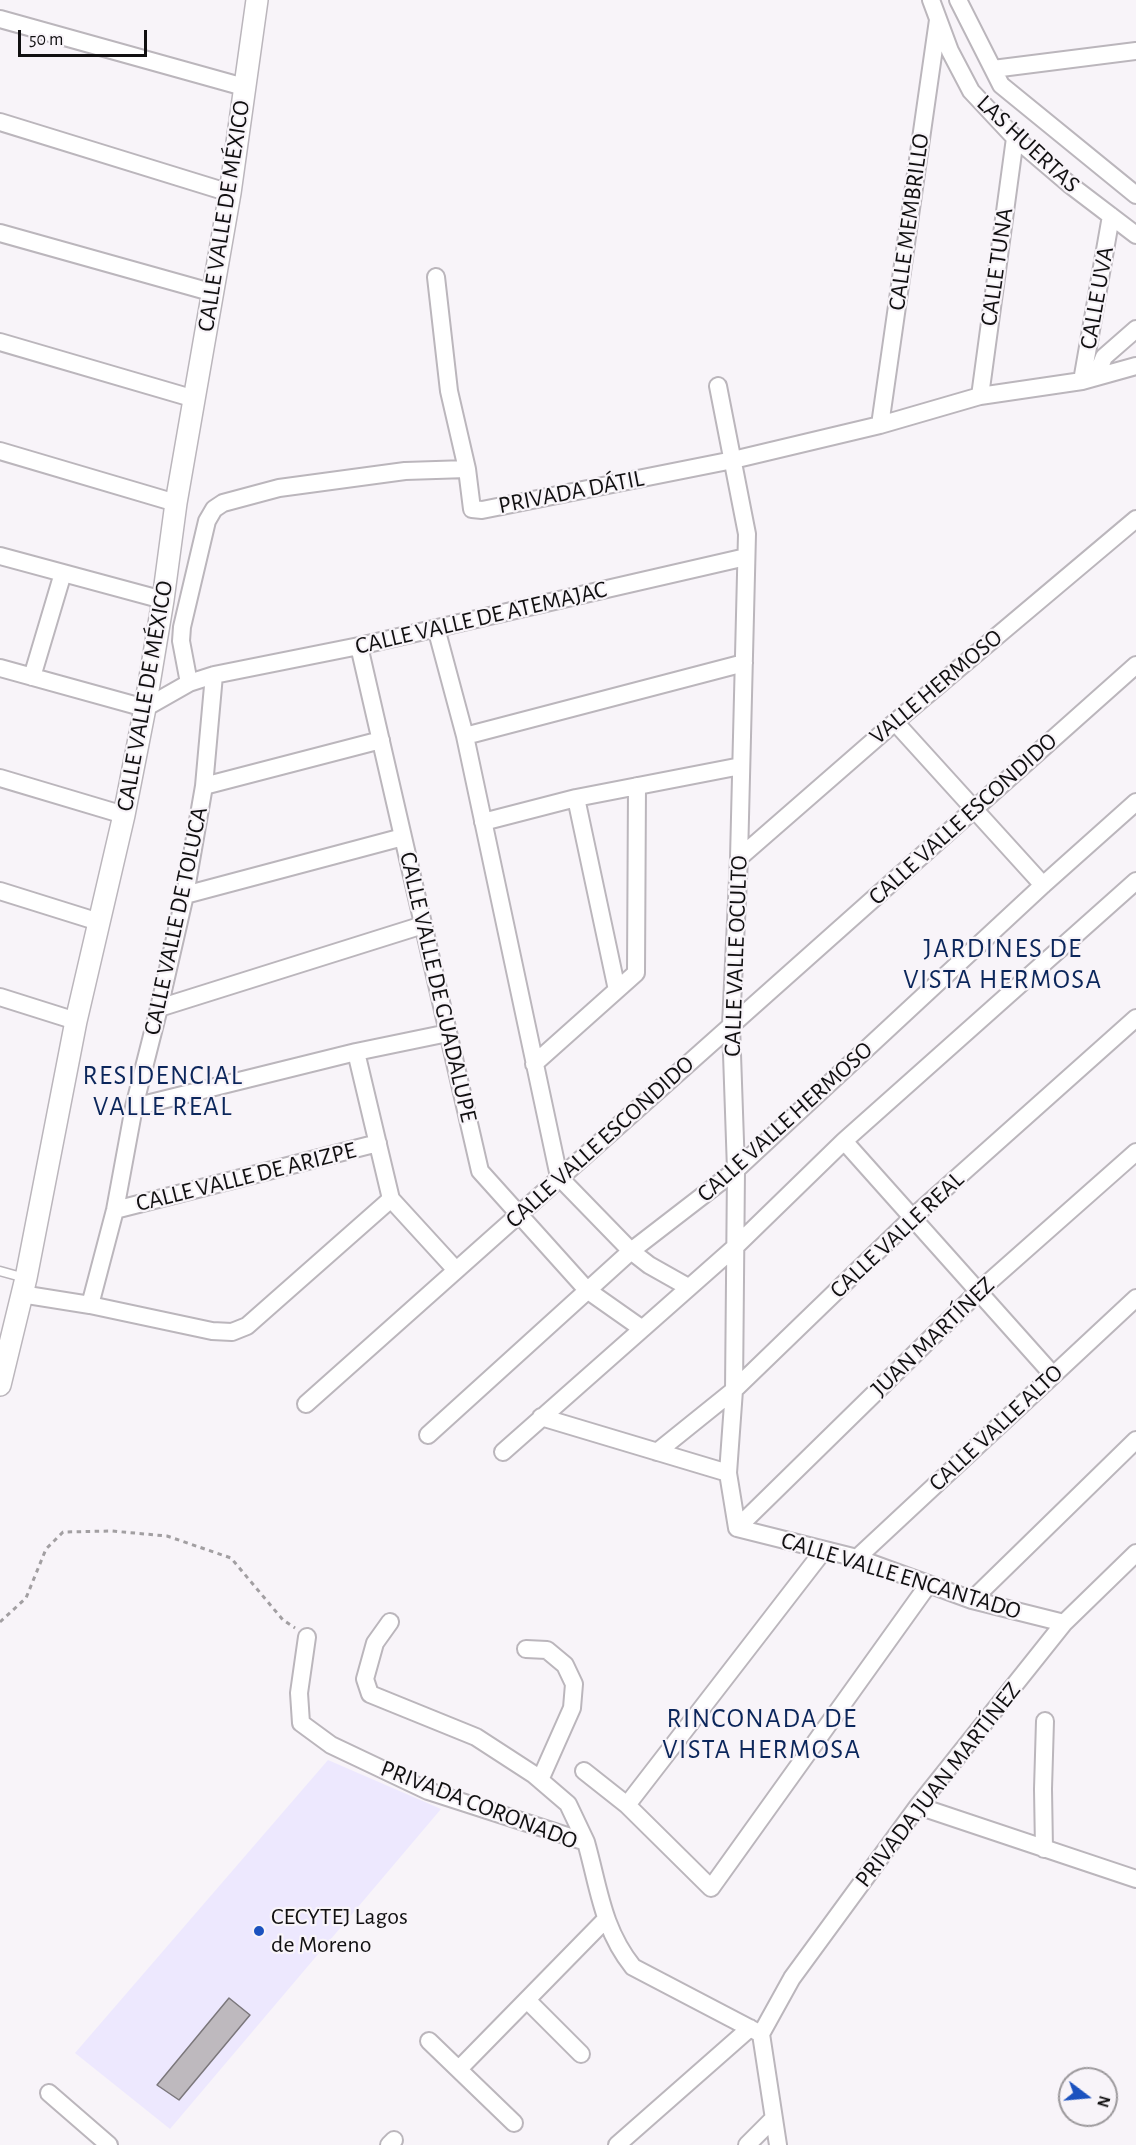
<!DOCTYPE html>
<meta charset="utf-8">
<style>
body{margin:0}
#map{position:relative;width:1136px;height:2145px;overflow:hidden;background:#f8f4f9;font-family:"Alegreya Sans",sans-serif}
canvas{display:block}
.north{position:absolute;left:1058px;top:2067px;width:60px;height:60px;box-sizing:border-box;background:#f8f4f9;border:2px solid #9c999c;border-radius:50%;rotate:106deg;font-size:16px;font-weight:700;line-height:24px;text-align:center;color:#111011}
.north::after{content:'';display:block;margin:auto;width:21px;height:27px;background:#1b52bf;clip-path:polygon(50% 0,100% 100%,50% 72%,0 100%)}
.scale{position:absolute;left:18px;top:30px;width:129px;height:27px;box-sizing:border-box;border:3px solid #111011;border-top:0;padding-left:8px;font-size:18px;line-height:21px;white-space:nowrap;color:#111011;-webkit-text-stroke:4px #f8f4f9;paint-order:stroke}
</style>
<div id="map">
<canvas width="1136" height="2145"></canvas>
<div class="north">N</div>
<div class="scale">50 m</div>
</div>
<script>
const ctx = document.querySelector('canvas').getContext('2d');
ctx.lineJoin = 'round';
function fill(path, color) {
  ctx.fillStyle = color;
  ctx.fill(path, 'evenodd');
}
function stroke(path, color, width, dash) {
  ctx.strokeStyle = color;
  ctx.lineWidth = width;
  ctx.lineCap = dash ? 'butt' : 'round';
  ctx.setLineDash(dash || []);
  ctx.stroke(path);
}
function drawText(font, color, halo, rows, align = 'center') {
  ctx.font = font + ' "Alegreya Sans",sans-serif';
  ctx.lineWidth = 4.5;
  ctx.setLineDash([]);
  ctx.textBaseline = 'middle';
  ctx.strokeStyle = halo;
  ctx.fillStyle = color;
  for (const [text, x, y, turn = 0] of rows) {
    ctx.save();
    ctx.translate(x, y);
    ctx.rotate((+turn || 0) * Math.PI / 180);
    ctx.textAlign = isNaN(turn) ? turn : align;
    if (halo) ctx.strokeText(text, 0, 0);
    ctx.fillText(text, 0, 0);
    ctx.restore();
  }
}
const education = new Path2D(`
 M328 1760 441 1809 170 2129 75 2053Z`);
const building = new Path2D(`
 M229 1998 250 2015 179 2100 157 2085Z`);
const path = new Path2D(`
 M0 1622 26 1598 46 1549 63 1532 112 1531 167 1536 231 1558 283 1620 295 1628`);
const service = new Path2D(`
 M0 1271 25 1278`);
const minor = new Path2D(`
 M931 0 950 51 971 91 1015 138 1069 184 1136 235
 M958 0 1001 85 1136 195
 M0 19 244 87
 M993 69 1136 51
 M0 122 230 193
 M0 233 214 293
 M436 277 449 391 467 469
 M0 342 195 399
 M1096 377 1104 357 1136 329
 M1082 381 1111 216
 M718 386 747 534 739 858 731 1025 736 1170 734 1390 728 1473 737 1528
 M980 396 1015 138
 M880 425 938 20
 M0 451 176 503
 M0 556 163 600
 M436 628 465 736 559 1177 631 1251 649 1265 688 1287
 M359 646 480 1171 587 1290 641 1328
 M0 668 145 708 189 683 214 675 359 646 746 557
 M32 677 63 573
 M189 683 181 641 182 627 207 521 214 509 223 503 279 488 405 471 467 469 472 509 482 510 733 460 880 425 980 396 1082 381 1136 366
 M895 722 1043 885
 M465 736 744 663
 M0 778 124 815
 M204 786 381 740
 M576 798 617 990
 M483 822 576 798 741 766
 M739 858 895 722 1136 519
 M0 891 99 922
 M185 895 403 837
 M0 997 76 1021
 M159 1008 423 925
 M356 1052 391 1199 456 1270
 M534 1064 636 973 637 786
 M134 1107 356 1052 448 1033
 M844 1141 1053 1375
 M115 1210 378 1143
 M21 1294 90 1305 212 1331 232 1332 247 1326 391 1199
 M90 1305 115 1210 134 1107 159 1008 185 895 204 786 214 675
 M306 1404 1136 665
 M541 1417 728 1473
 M428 1435 631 1251 736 1170 1043 885 1136 802
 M503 1452 735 1247 844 1141 1136 881
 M657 1452 734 1390 913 1217 1136 1018
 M737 1528 980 1290 1136 1152
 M737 1528 857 1558 972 1600 1064 1623
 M857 1558 1136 1298
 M972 1600 1136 1440
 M390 1622 375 1643 365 1679 370 1694 476 1737 533 1774 568 1804 586 1842
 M307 1637 299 1693 301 1723 331 1745 428 1791 586 1842C599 1888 602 1928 633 1967L761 2034
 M526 1649 547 1650 565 1665 574 1684 572 1708 540 1780
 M584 1771 627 1805 711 1888 928 1585
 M627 1805 824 1550
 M918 1806 1136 1879
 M1044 1849 1043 1789 1045 1721
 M527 2000 581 2054
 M761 2034 792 1978 918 1806 1064 1623 1136 1553
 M761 2034 778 2145
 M429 2041 514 2123
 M459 2069 605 1920
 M49 2093 109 2145
 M389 2145 394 2140
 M617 2145 750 2028
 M747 2145 773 2119`);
const tertiary = new Path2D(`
 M0 1385 26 1278 76 1021 124 815 145 708 163 600 176 503 230 193 257 0`);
const markers = [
 [259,1931,6,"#1b52bf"]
];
const streetNames = [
 ["LAS HUERTAS",1028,144,43],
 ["CALLE VALLE DE MÉXICO",224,216,-81],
 ["CALLE MEMBRILLO",909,222,-82],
 ["CALLE TUNA",997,267,-82],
 ["CALLE UVA",1097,298,-80],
 ["PRIVADA DÁTIL",571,492,-11],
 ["CALLE VALLE DE ATEMAJAC",481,618,-13],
 ["VALLE HERMOSO",936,687,-40],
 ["CALLE VALLE DE MÉXICO",145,696,-80],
 ["CALLE VALLE ESCONDIDO",963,819,-42],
 ["CALLE VALLE DE TOLUCA",176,921,-78],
 ["CALLE VALLE OCULTO",736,956,-88],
 ["CALLE VALLE DE GUADALUPE",438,987,77],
 ["CALLE VALLE HERMOSO",785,1122,-42],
 ["CALLE VALLE ESCONDIDO",600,1142,-42],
 ["CALLE VALLE DE ARIZPE",246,1177,-14],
 ["CALLE VALLE REAL",897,1235,-43],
 ["JUAN MARTÍNEZ",933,1337,-44],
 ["CALLE VALLE ALTO",996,1428,-43],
 ["CALLE VALLE ENCANTADO",901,1576,17],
 ["PRIVADA JUAN MARTÍNEZ",938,1785,-52],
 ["PRIVADA CORONADO",479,1805,21]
];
const poiNames = [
 ["CECYTEJ Lagos",271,1917],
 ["de Moreno",271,1945]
];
const quarterNames = [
 ["JARDINES DE",1003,949],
 ["VISTA HERMOSA",1003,980],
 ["RESIDENCIAL",163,1076],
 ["VALLE REAL",163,1107],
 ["RINCONADA DE",762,1719],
 ["VISTA HERMOSA",762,1750]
];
fill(education, '#ede8fe');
fill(building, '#beb9be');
stroke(building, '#7b777b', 1.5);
stroke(service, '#bbb6bc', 11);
stroke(minor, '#bbb6bc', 20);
stroke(tertiary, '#bbb6bc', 24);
stroke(path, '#a29fa2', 3, [4.5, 4.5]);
stroke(service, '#fff', 8);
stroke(minor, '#fff', 16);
stroke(tertiary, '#fff', 21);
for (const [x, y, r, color] of markers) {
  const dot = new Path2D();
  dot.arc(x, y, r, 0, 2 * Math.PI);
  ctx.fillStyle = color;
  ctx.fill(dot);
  stroke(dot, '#f8f4f9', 2);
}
drawText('24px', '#111011', '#f8f4f9', streetNames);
drawText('24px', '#111011', '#f8f4f9', poiNames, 'left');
ctx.letterSpacing = '1.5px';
drawText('27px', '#0b265b', '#f8f4f9', quarterNames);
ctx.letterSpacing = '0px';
</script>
